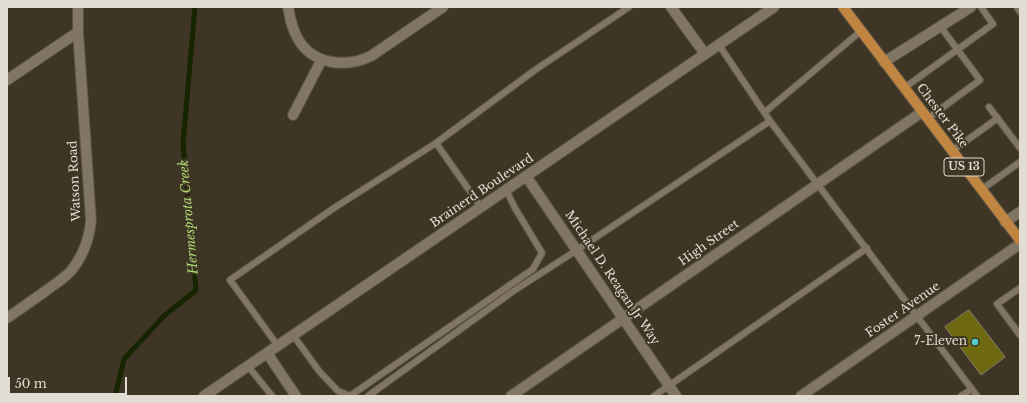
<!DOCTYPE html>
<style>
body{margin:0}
#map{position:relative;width:1027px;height:403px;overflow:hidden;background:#3e3524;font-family:"Libre Baskerville",serif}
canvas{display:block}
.frame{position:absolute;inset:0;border:8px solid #e2ddd3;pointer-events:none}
.scale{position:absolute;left:8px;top:377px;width:119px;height:18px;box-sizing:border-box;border:2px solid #e2ddd3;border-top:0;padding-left:5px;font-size:12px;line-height:14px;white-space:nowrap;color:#e2ddd3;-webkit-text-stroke:3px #3e3524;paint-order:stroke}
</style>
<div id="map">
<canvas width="1027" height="403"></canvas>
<div class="frame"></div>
<div class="scale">50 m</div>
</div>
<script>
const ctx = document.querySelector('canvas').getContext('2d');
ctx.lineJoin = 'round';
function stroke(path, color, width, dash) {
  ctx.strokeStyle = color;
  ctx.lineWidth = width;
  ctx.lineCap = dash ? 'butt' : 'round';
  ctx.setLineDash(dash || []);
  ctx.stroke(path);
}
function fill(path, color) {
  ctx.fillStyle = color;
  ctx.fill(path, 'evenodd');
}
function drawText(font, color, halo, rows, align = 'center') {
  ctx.font = font + ' "Libre Baskerville",serif';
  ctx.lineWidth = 4;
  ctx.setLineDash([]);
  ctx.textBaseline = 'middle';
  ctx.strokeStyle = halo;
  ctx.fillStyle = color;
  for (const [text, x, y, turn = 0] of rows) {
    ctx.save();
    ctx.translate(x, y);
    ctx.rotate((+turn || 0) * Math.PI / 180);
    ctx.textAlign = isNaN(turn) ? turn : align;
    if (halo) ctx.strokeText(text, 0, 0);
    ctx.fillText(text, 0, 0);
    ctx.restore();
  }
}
const stream = new Path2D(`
 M115 396 124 359 164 316 196 290 183 143 195 7`);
const building = new Path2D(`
 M969 310 1005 357 981 375 945 327Z`);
const lane = new Path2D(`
 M1017 7 1020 12
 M719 45 770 121 977 396
 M904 88 993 24 981 7
 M989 107 1020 148
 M765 112 861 31
 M927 119 980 80 940 26
 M436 143 481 207
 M952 151 998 118
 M981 190 1020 162
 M1020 288 997 304 1020 335
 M293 335 319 371 338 391 350 396
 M278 346 230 280 334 208 436 143 535 70 629 7
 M248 366 272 396
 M350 396 533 269 542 253 515 208 506 190
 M368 396 512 292 577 250 770 121
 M654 396 867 248
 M961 396 972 389`);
const street = new Path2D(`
 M288 7C290 18 292 29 298 39 313 65 346 68 371 56L443 7
 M671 7 705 54
 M884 62 971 7
 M7 80 78 32
 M293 115 322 59
 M526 176 676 396
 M1005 222 1020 212
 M7 318C19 310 31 301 43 293 52 286 62 280 70 272 82 258 89 239 91 221L78 32V7
 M267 353 296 396
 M204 396 774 7
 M511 396 922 112
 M801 396 1020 244`);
const primary = new Path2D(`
 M843 7 1020 240`);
const markers = [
 [975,342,4,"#53cdca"]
];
const shields = [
 [964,167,40]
];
const shieldNames = [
 ["US 13",964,167]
];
const streetNames = [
 ["Chester Pike",942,116,53],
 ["Watson Road",75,181,-93],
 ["Brainerd Boulevard",482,191,-34],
 ["High Street",709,243,-35],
 ["Michael D. Reagan Jr Way",612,278,56],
 ["Foster Avenue",903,310,-35]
];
const poiNames = [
 ["7-Eleven",967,342]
];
const waterNames = [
 ["Hermesprota Creek",189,217,-95]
];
stroke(stream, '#172400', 5);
fill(building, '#6e6810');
stroke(building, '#83836e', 1);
stroke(lane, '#595244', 8);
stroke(street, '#595244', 12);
stroke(primary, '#595244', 12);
stroke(lane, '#807663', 6);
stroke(street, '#807663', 10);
stroke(primary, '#c18542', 10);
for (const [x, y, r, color] of markers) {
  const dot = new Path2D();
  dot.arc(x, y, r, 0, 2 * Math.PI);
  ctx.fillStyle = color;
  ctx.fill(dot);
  stroke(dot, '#3e3524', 1.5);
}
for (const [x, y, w] of shields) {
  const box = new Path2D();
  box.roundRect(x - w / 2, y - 9, w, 18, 3);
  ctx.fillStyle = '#3e3524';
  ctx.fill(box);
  stroke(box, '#e2ddd3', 1);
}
drawText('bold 11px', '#e2ddd3', null, shieldNames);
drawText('12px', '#e2ddd3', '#3e3524', streetNames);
drawText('12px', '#e2ddd3', '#3e3524', poiNames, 'right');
drawText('italic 13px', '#add473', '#3e3524', waterNames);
</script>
